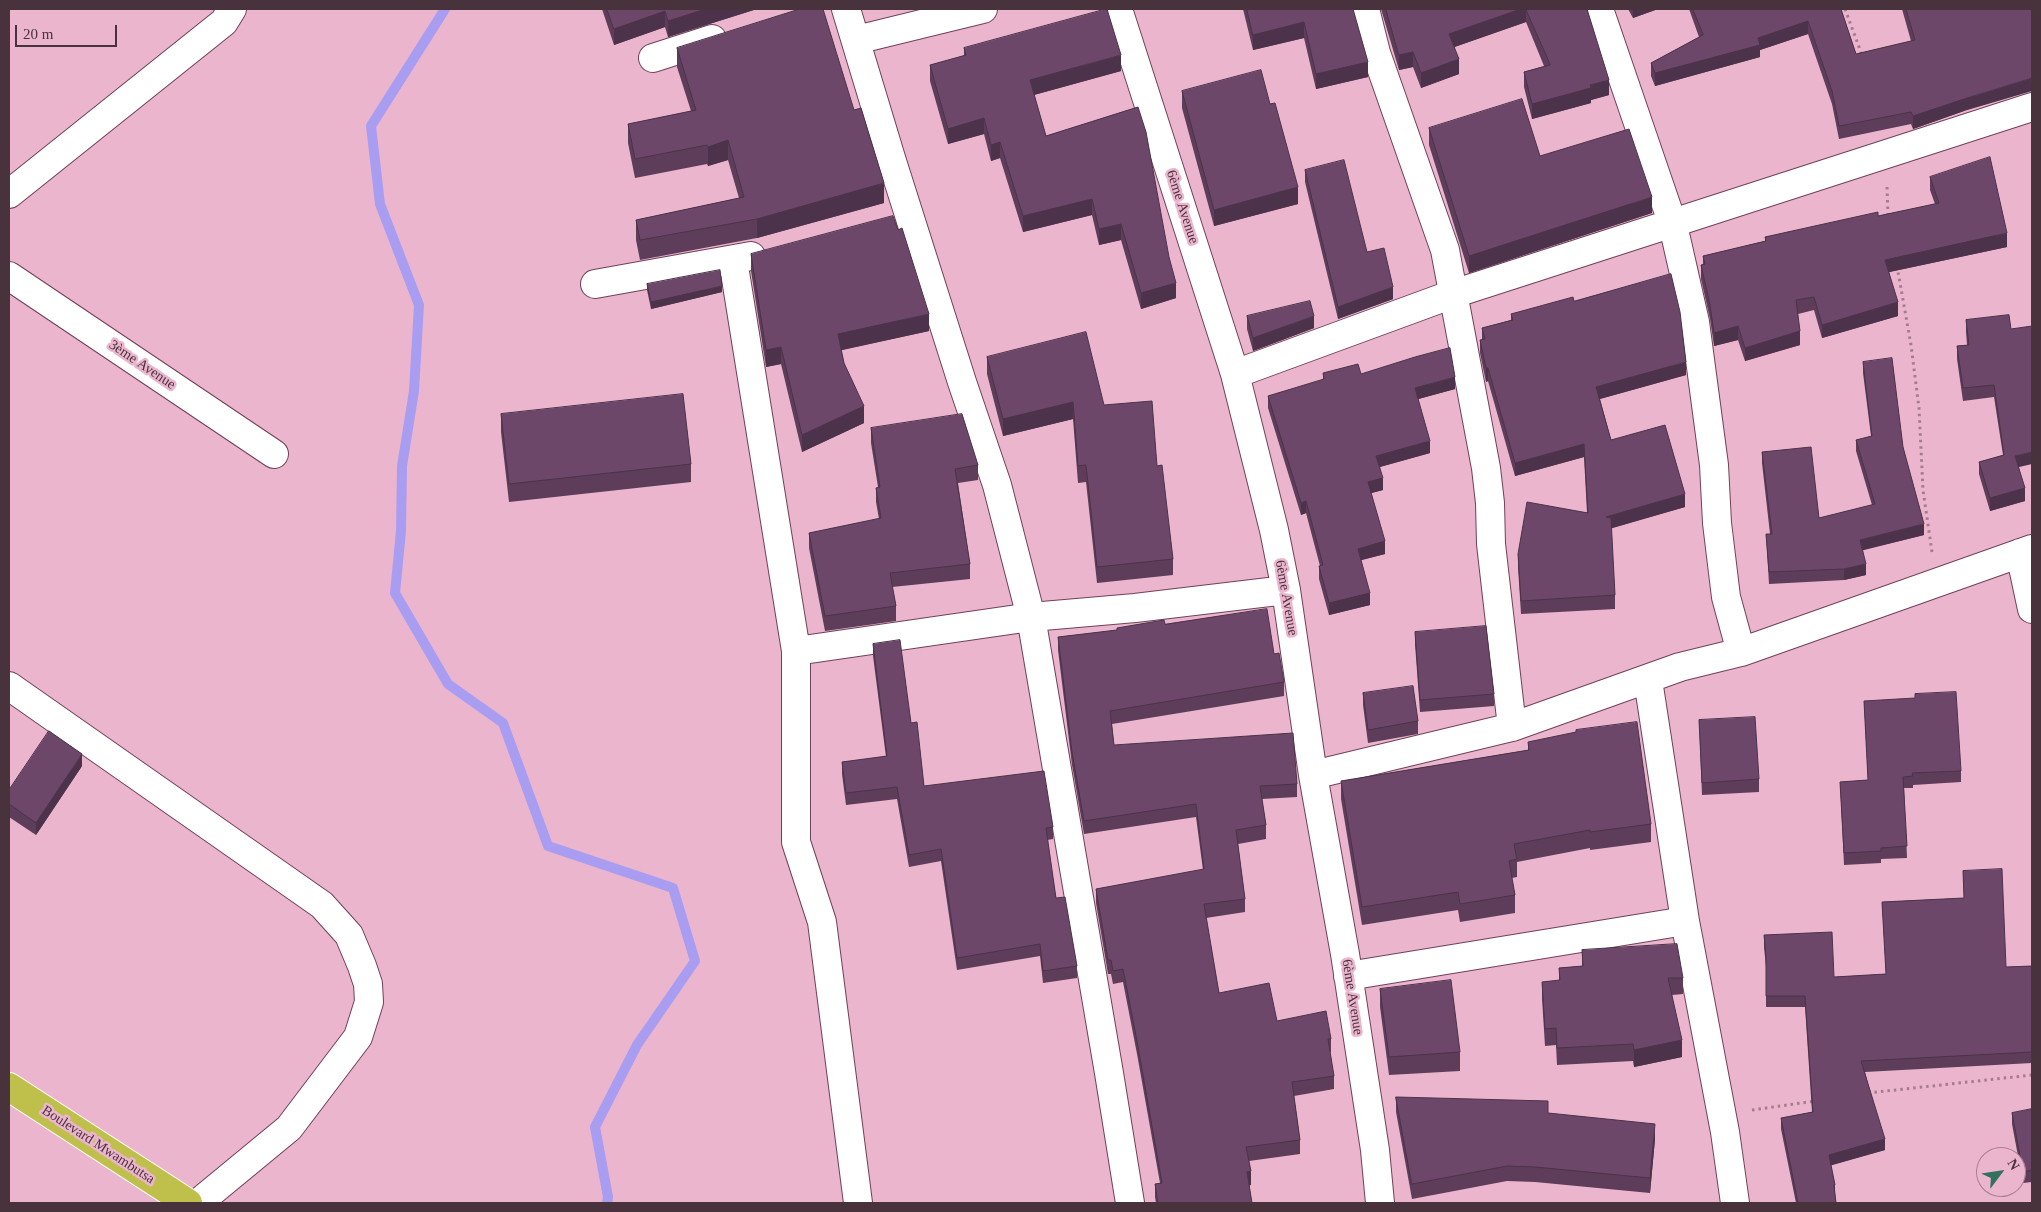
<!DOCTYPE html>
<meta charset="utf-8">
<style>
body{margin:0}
#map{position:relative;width:2041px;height:1212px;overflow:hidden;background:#ecb5ce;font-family:Georgia,serif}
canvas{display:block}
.frame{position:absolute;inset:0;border:10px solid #48323c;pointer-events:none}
.north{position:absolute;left:1976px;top:1147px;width:50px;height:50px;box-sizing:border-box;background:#ecb5ce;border:1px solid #aa8194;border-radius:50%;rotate:59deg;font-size:14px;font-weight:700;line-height:20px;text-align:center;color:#48323c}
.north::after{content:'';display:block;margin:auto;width:18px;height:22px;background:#33715d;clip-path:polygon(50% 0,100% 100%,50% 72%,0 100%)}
.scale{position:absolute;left:15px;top:25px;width:102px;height:22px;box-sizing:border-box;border:2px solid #48323c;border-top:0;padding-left:6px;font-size:15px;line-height:18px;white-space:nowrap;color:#48323c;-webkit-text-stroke:4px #ecb5ce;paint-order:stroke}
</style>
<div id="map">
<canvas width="2041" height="1212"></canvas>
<div class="frame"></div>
<div class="north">N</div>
<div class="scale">20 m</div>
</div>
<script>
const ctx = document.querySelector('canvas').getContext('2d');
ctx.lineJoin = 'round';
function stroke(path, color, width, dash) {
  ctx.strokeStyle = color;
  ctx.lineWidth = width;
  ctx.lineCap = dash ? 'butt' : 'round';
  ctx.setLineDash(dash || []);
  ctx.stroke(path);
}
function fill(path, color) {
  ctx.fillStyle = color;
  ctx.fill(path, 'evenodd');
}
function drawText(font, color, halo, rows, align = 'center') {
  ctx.font = font + ' Georgia,serif';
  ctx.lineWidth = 5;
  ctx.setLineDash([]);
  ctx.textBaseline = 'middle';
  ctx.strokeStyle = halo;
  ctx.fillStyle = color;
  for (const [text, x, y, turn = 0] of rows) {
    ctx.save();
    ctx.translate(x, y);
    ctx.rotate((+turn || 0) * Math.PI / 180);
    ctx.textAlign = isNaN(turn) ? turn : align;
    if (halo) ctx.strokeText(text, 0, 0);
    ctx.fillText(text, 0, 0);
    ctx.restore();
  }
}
const stream = new Path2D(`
 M445 9 371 126 380 204 419 305 414 391 402 466 401 531 395 593 448 684 503 723 548 846 673 888 695 961 637 1045 595 1127 608 1197 607 1203`);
const path = new Path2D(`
 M1845 9 1862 55
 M1887 187 1888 216
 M1897 266 1911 345 1919 408 1923 490 1932 552
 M1868 1093 2032 1075
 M1752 1110 1815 1101`);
const minor = new Path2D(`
 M846 9 891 158 962 382 997 485 1031 617 1109 1073 1130 1203
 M1118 9 1235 374 1274 530 1286 590 1313 775 1345 954 1375 1150 1380 1203
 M1365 9 1376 53 1445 250 1486 468 1490 503 1491 544 1512 727
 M1599 9 1673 225 1695 322 1714 465 1717 523 1726 597 1741 652
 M856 40 983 9
 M653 58 712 39
 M9 194 224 22 232 9
 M733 260 796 651V842L822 922 858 1203
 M9 276 274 454
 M595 284 751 256
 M1235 374 1453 294 2032 107
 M2020 553 2032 609
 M796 651 1031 617 1135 608 1286 590
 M1648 680 1685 921 1725 1132 1735 1203
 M9 686 322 905 349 935 362 966 368 984 369 1002 358 1037 289 1128 198 1203
 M1313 775 1512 727 1680 667 1741 652 2032 549
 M1348 976 1685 921`);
const highway = new Path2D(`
 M9 1087 188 1203`);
const wall = new Path2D(`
 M602 9H757L668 37 665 27 614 45Z
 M1243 9H1353L1368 77 1316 89 1304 38 1253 50Z
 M1381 9H1587L1609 95 1591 100V103L1532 119 1524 87V72L1544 66 1526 22 1454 47 1459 74 1421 88 1413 67 1399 70Z
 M1628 9H1658L1633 18Z
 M1689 9H1841L1856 54 1911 41 1902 9H2032L1964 111 1913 129 1911 124 1839 139 1832 104 1808 34 1760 50V57L1655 86 1651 76V63L1699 37Z
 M677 48 854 110 884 203 757 238 640 260 636 240V220L739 198 728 160 708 166 707 164 635 178 628 143V124L691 111 677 67Z
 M964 48 1121 71 1034 95 1046 136 1138 107 1176 298 1141 309 1121 240 1099 245 1092 215 1023 232 1000 158 991 161 984 134 948 144 930 81V65L964 56Z
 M1182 91 1270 104 1298 204 1214 226 1182 108Z
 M1429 128 1540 156 1652 213 1469 273 1429 145Z
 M1305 170 1367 252 1393 299 1338 319 1305 182Z
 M1930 177 2007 247 1889 272 1898 316 1822 338 1814 310 1798 314 1800 345 1745 361 1738 340 1714 346 1710 319 1701 279V265H1703V256L1765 241V237L1878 216 1935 204 1930 190Z
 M751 254 929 331 841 350 844 363 864 423 802 452 781 364 766 367 751 271Z
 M647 284 722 292 651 309 647 290Z
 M1574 301 1686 375 1600 399 1611 440 1685 507 1611 528 1615 595V609L1521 614 1518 567V554L1587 513 1584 457 1515 476 1488 381 1486 382 1480 353V340H1482V328L1511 320V314Z
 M2009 315 2019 468 2025 501 1990 511 1979 474V462L2003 455 1994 397 1963 401 1957 359V346L1967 345 1966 332V320Z
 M1247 316 1314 328 1253 351 1247 329Z
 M987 357 1104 405 1157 466 1173 559V575L1097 583 1086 482 1078 483 1073 419 1003 436 987 374Z
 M1863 362 1903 447 1924 535 1862 550 1866 575 1844 580 1769 584 1766 534H1770L1762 463V452L1819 518 1872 505 1856 451V440L1871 436 1863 373Z
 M1323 373 1361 374 1455 389 1418 399 1430 453 1380 467 1383 490 1371 493 1385 554 1361 560 1370 605 1329 615 1319 579V566H1320L1306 513 1301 515 1268 408V396L1323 380Z
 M501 414 691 464V482L509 502 501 432Z
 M871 428 978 465V480L958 483 970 564V579L892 587 896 606V621L825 631 809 548V533L879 519 876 502V488L878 487 871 443Z
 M1165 624 1274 654 1284 682V696L1112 724 1114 745 1297 784V797L1262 799 1266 825V839L1238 844 1245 899V912L1206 918 1219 993 1277 1021 1331 1039V1052H1330L1334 1076V1089L1294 1096 1300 1140V1154L1249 1161 1251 1185H1249L1252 1203H1156L1155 1197V1184L1160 1183 1137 1054 1123 982 1113 984 1111 974H1108L1096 903V889L1203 870 1196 817 1084 834 1072 765 1058 650V637L1117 630Z
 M1415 632 1494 694V706L1420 712 1415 644Z
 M873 644 911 723 924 786 1053 827V839L1047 840 1056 898 1077 966V978L1043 983 1040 956 957 970 941 861 909 867 897 799 846 805 842 774V762L886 757 873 656Z
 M1363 693 1418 721V734L1368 743 1363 705Z
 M1864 701 1961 771V782L1913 785V788H1904L1907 858 1881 859V863L1844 865 1840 782 1868 780Z
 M1699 720 1759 779V792L1702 795Z
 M1528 742 1651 824V842L1590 850V848L1517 862V877L1512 878 1515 895V913L1460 922 1458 910 1362 925 1341 799V781L1528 750Z
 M82 766 36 835 9 817V790Z
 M1963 871 2006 967 2032 966V1063L1865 1072 1885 1150 1831 1165 1835 1185V1196L1836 1203H1796L1781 1129V1118L1812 1112 1805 1007H1766V967L1764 947V935L1834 977 1886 974 1882 902 1964 898Z
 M1582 950 1683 978V994L1672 995 1682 1057 1634 1067 1633 1061 1557 1065 1556 1045 1545 1046 1542 998V982L1559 981V968L1582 966Z
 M1380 989 1460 1052V1071L1389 1075 1380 1007Z
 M1396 1097 1548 1113 1655 1139 1650 1193 1535 1182 1507 1181 1412 1199 1396 1112Z
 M2032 1109V1182L2023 1183 2012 1124V1113Z`);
const shadedWall = new Path2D(`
 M706 9H757L668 37V21Z
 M1521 9H1526V22L1449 49V34Z
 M1633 9H1658L1633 18Z
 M665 11V27L614 45V29Z
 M1808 21V34L1760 50V57L1655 86V73L1758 38Z
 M1304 22V38L1253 50V35Z
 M1413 52V67L1399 70V55Z
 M1121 55V71L1030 96V80Z
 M1459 59V74L1421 88V73Z
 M1368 62V77L1316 89V74Z
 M2032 78V91L1964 111 1913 129V116L1964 99Z
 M1609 80V95L1591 100V103L1532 119V104Z
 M984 118V134L948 144V129Z
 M728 140V160L708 166V147Z
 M1000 142V158L991 161V145Z
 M884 183V203L757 238V219Z
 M1298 187V204L1214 226V210Z
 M1652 197V213L1469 273V256Z
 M1092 199V215L1023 232V216Z
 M1121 224V240L1099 245V229Z
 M2007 233V247L1885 273V260Z
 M1176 283V298L1141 309V293Z
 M722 286V292L651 309V302Z
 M1393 287V299L1338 319V307Z
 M1898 302V316L1822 338V325Z
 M929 314V331L838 351V334Z
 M1314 316V328L1253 351V338Z
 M1738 326V340L1714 346V333Z
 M1800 331V345L1745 361V348Z
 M781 347V364L766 367V350Z
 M1686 362V375L1596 400V387Z
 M1486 368H1488V381L1486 382Z
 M1455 377V389L1415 400V388Z
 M1073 402V419L1003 436V419Z
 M864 406V423L802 452V435Z
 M1430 441V453L1376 468V456Z
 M1584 444V457L1515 476V463Z
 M2032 452V464L2015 468V456Z
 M1383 478V490L1368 494V482Z
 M2025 488V501L1990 511V498Z
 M1685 494V507L1606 530V517Z
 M1306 501V513L1301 515V503Z
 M1924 524V535L1860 551V540Z
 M1385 541V554L1358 561V549Z
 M1866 564V575L1844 580V569Z
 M1370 593V605L1329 615V603Z
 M82 754V766L36 835V823Z
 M1682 1040V1057L1634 1067V1050Z
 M1655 1124V1139L1650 1193V1178Z
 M1885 1139V1150L1829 1166V1155Z
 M1251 1171V1185L1247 1186V1172Z`);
const building = new Path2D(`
 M607 9H706L668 21 665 11 614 29Z
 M800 9H823L854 110 861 108 884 183 757 219 640 240 636 220 744 197 728 140 708 147 707 145 635 159 628 124 696 110 677 48Z
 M1107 9 1121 55 1030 80 1046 136 1138 107 1146 132 1169 257 1176 283 1141 293 1121 224 1099 229 1092 199 1023 216 1000 142 991 145 984 118 948 129 930 65 966 55 964 48Z
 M1247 9H1353L1368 62 1316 74 1304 22 1253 35Z
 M1386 9H1521L1449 34 1459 59 1421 73 1413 52 1399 55Z
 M1526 9H1587L1609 80 1590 85 1591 88 1532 104 1524 72 1550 65Z
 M1693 9H1841L1856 54 1915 40 1906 9H2032V78L1964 99 1913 116 1911 112 1839 126 1832 91 1808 21 1758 38 1760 45 1655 73 1651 63 1703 35Z
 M1261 70 1270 104 1275 103 1298 187 1214 210 1182 91Z
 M1522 99 1540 156 1629 129 1652 197 1469 256 1429 128Z
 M1990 157 2007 233 1885 260 1898 302 1822 325 1814 297 1796 300 1800 331 1745 348 1738 326 1714 333 1710 305 1701 265 1705 264 1703 256 1766 241 1765 237 1878 212V216L1939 203 1930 177Z
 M1344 160 1367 252 1384 248 1393 287 1338 307 1305 170Z
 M893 216 898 230 902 228 929 314 838 334 844 363 864 406 802 435 781 347 766 350 751 254Z
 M720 270 722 286 651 302 647 284Z
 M1671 274 1680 312 1686 362 1596 387 1611 440 1665 425 1685 494 1606 517 1611 518 1615 595 1521 601 1518 554 1527 502 1588 513 1584 444 1515 463 1488 368H1486L1480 340 1485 339 1482 328 1513 320 1511 314 1573 297 1574 301Z
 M1310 301 1314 316 1253 338 1247 316Z
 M2009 315 2011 329 2032 326V452L2015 456 2025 488 1990 498 1979 462 2004 455 1994 385 1963 388 1957 346 1969 345 1966 320Z
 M1086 332 1104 405 1152 401 1157 466 1162 465 1173 559 1097 567 1086 465 1078 466 1073 402 1003 419 987 357Z
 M1450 348 1455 377 1415 388 1430 441 1376 456 1383 478 1368 482 1385 541 1358 549 1370 593 1329 603 1319 566 1323 565 1306 501 1301 503 1268 396 1324 379 1323 373 1358 364 1361 374 1415 357Z
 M1892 358 1903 447 1924 524 1860 540 1866 564 1844 569 1769 572 1766 534H1772L1762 452 1811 447 1819 518 1875 504 1856 440 1872 436 1863 362Z
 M683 394 691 464 509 484 501 414Z
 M962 414 978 465 955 469 970 564 890 573 896 606 825 616 809 533 881 518 876 488 880 487 871 428Z
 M1267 609 1274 654 1279 653 1284 682 1110 711 1114 745 1293 733 1297 784 1260 786 1266 825 1236 830 1245 899 1204 904 1219 993 1269 983 1277 1021 1326 1011 1331 1039H1328L1334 1076 1292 1082 1300 1140 1246 1147 1251 1171 1247 1172 1252 1203H1158L1155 1184 1162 1183 1137 1041 1123 969 1113 971 1111 960H1108L1096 889 1204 869 1196 804 1084 821 1072 752 1058 637 1117 630V628L1164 620 1165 624Z
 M1486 626 1494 694 1420 700 1415 632Z
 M900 640 911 723 917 722 924 786 1044 771 1053 827 1046 828 1056 898 1065 897 1077 966 1043 971 1040 944 957 958 941 849 909 855 897 787 846 793 842 762 887 756 873 644Z
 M1413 686 1418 721 1368 730 1363 693Z
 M1956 692 1961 771 1912 773 1913 776 1903 777 1907 846 1881 848V851L1844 853 1840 782 1868 780 1864 701 1915 698V694Z
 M1755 717 1759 779 1702 783 1699 720Z
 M1637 722 1651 824 1590 832V830L1514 844 1517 859 1509 861 1515 895 1460 904 1458 892 1362 907 1341 781 1529 750 1528 742 1576 732V730Z
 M49 731 82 754 36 823 9 804V790Z
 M2002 869 2006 967 2032 966V1052L1861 1061 1885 1139 1829 1155 1835 1185H1834L1836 1203H1798L1781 1118 1813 1112 1805 996H1766V957L1764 935 1832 932 1834 977 1886 974 1882 902 1964 898 1963 871Z
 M1677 944 1683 978H1668L1682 1040 1634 1050 1633 1044 1557 1048 1556 1028 1545 1029 1542 982 1560 980 1559 968 1583 966 1582 950Z
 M1451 980 1460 1052 1389 1057 1380 989Z
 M1396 1097 1548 1101V1113L1655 1124 1650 1178 1535 1167 1507 1166 1412 1184Z
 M2032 1109V1170L2023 1172 2012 1113Z`);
const streetNames = [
 ["6ème Avenue",1182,207,72],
 ["3ème Avenue",142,365,34],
 ["6ème Avenue",1286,598,80],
 ["6ème Avenue",1352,997,81],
 ["Boulevard Mwambutsa",98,1145,33]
];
stroke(stream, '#a99df2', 10);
stroke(minor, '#704158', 30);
stroke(highway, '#fff', 30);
stroke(path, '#a47c8e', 3, [2.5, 4]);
stroke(minor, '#fff', 28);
stroke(highway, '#bfc04c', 28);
fill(wall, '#5d3d5a');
fill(shadedWall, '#4c324a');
fill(building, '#6c4769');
stroke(building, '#4c324a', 1);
drawText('14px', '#48323c', '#ecb5ce', streetNames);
</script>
